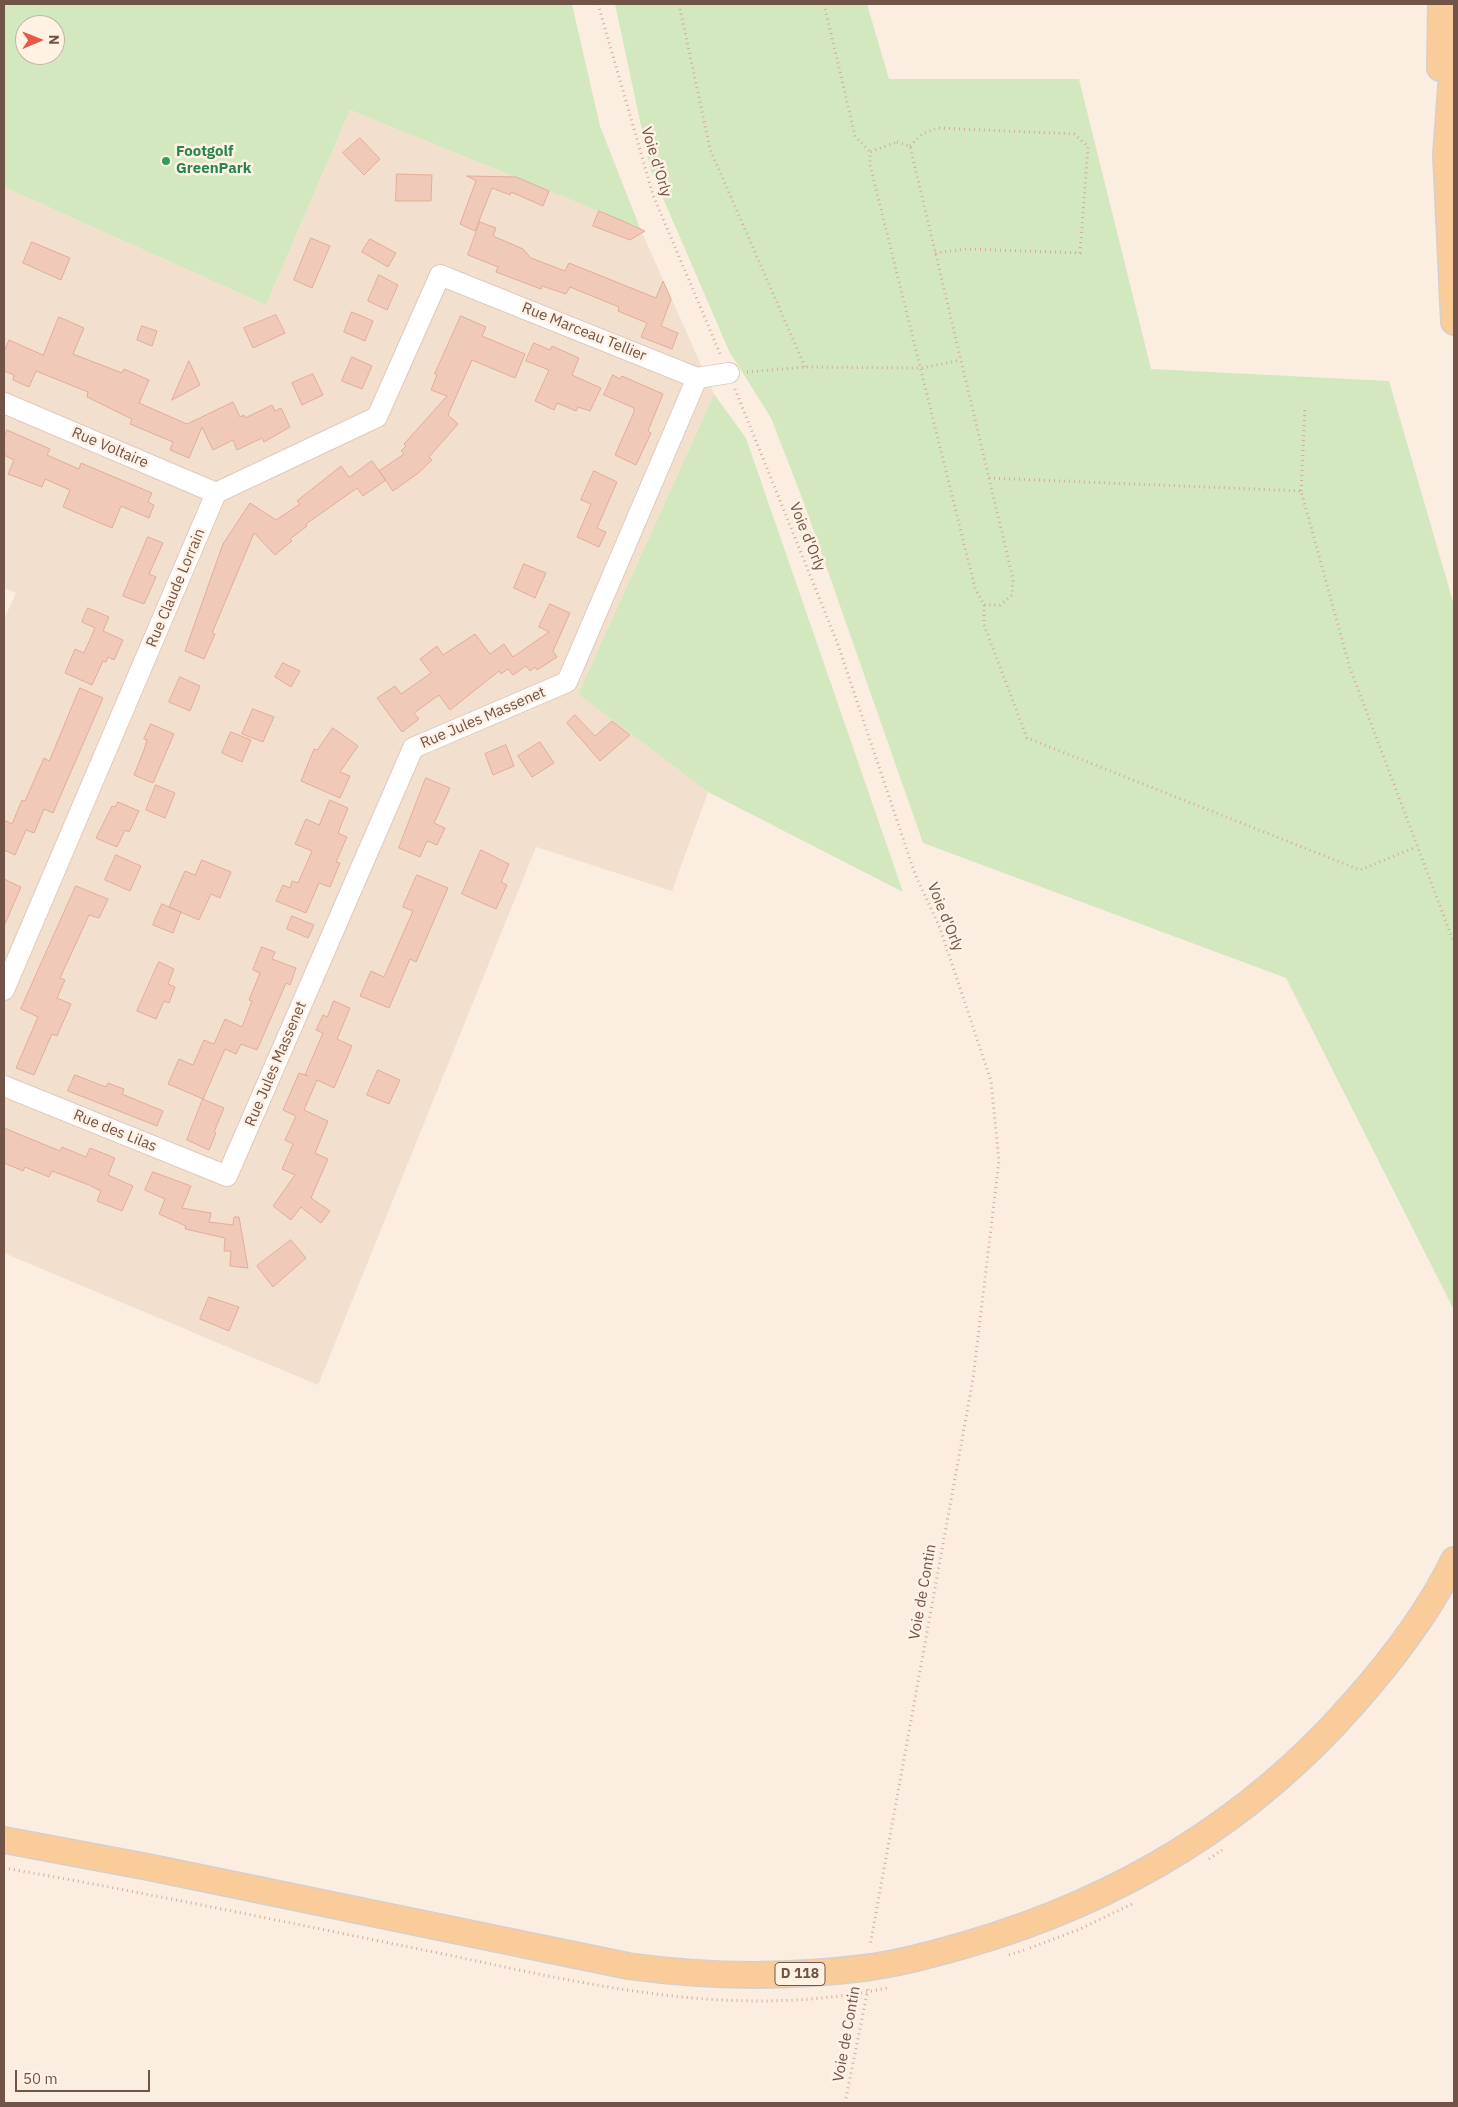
<!DOCTYPE html>
<style>
body{margin:0}
#map{position:relative;width:1458px;height:2107px;overflow:hidden;background:#fbeee0;font-family:"IBM Plex Sans",sans-serif}
canvas{display:block}
.frame{position:absolute;inset:0;border:5px solid #715348;pointer-events:none}
.north{position:absolute;left:15px;top:15px;width:50px;height:50px;box-sizing:border-box;background:#fff2e5;border:1px solid #c6b2a6;border-radius:50%;rotate:89deg;font-size:14px;font-weight:700;line-height:20px;text-align:center;color:#715348}
.north::after{content:'';display:block;margin:auto;width:18px;height:22px;background:#e45a46;clip-path:polygon(50% 0,100% 100%,50% 72%,0 100%)}
.scale{position:absolute;left:15px;top:2070px;width:135px;height:22px;box-sizing:border-box;border:2px solid #715348;border-top:0;padding-left:6px;font-size:15px;line-height:18px;white-space:nowrap;color:#715348;-webkit-text-stroke:4px #fff2e5;paint-order:stroke}
</style>
<div id="map">
<canvas width="1458" height="2107"></canvas>
<div class="frame"></div>
<div class="north">N</div>
<div class="scale">50 m</div>
</div>
<script>
const ctx = document.querySelector('canvas').getContext('2d');
ctx.lineJoin = 'round';
function fill(path, color) {
  ctx.fillStyle = color;
  ctx.fill(path, 'evenodd');
}
function stroke(path, color, width, dash) {
  ctx.strokeStyle = color;
  ctx.lineWidth = width;
  ctx.lineCap = dash ? 'butt' : 'round';
  ctx.setLineDash(dash || []);
  ctx.stroke(path);
}
function drawText(font, color, halo, rows, align = 'center') {
  ctx.font = font + ' "IBM Plex Sans",sans-serif';
  ctx.lineWidth = 5;
  ctx.setLineDash([]);
  ctx.textBaseline = 'middle';
  ctx.strokeStyle = halo;
  ctx.fillStyle = color;
  for (const [text, x, y, turn = 0] of rows) {
    ctx.save();
    ctx.translate(x, y);
    ctx.rotate((+turn || 0) * Math.PI / 180);
    ctx.textAlign = isNaN(turn) ? turn : align;
    if (halo) ctx.strokeText(text, 0, 0);
    ctx.fillText(text, 0, 0);
    ctx.restore();
  }
}
const residential = new Path2D(`
 M350 110 640 228 714 394 578 694 708 792 672 891 536 847 318 1385 4 1253V619L16 593 4 588V187L266 305Z`);
const green = new Path2D(`
 M4 4H572L600 126 640 228 350 110 266 305 4 187ZM25 25H55V55H25Z
 M615 4H867L889 79H1079L1151 369 1389 381 1454 605V1310L1286 978 923 843 804 503 771 418 729 351 650 168Z
 M714 394 746 438 903 892 708 792 578 694Z`);
const building = new Path2D(`
 M360 138 380 159 364 175 343 153Z
 M397 174 432 175 431 201H396Z
 M467 176 516 177 549 191 543 206 511 192 510 195 492 188 475 231 460 224 476 181Z
 M599 211 625 222 645 231 630 240 593 226Z
 M480 222 496 228 493 236 523 249 531 258 565 271 569 263 656 298 663 281 671 299 661 326 678 333 672 349 641 337 647 323 618 311 619 307 570 287 566 294 542 286 541 289 496 272 498 267 468 255Z
 M311 238 330 246 312 288 294 280Z
 M370 239 396 253 388 267 362 252Z
 M32 242 70 258 61 280 23 263Z
 M379 275 398 285 387 310 368 301Z
 M352 312 373 321 365 341 344 332Z
 M276 315 285 333 253 348 244 328Z
 M461 316 486 327 482 336 525 354 515 378 472 360 448 415 458 424 429 457 432 460 417 474 393 491 379 471 404 454 401 451 406 446 404 444 447 396 431 390 437 375 435 374Z
 M59 317 84 328 73 354 122 373 124 369 149 380 139 403 187 424 233 402 240 417 244 415 245 418 272 405 275 411 281 408 290 427 264 442 262 438 237 450 233 440 213 450 202 427 189 458 170 450 173 442 130 424 132 419 87 397 88 392 36 371 29 387 13 380 14 375 4 371V352L9 340 43 355Z
 M142 326 157 331 152 346 137 340Z
 M534 343 550 350 552 346 579 358 572 375 601 388 590 411 578 407 576 411 557 403 554 410 535 401 549 370 526 361Z
 M352 357 372 366 362 389 342 381Z
 M189 361 200 385 172 400Z
 M313 374 323 395 302 405 292 383Z
 M613 375 620 379 622 376 663 394 648 431 651 433 636 465 615 455 634 412V408L604 395Z
 M7 430 50 449 47 455 79 469 81 463 152 493 148 502 154 505 149 518 121 506 112 528 63 507 70 490 45 479 42 487 8 474 14 460 4 455V438Z
 M372 461 386 480 363 496 357 488 306 524 307 526 290 539 292 541 275 555 254 533 212 633 215 634 204 659 185 651 223 544 250 503 276 520 300 504 297 501 341 466 349 477Z
 M594 471 617 482 597 528 606 532 599 547 577 537 591 504 581 500Z
 M148 537 163 543 149 574 156 577 144 604 123 596Z
 M524 564 546 573 535 598 514 588Z
 M550 604 570 613 553 651 557 657 537 670 535 667 530 671 526 666 513 675 508 669 501 674 499 671 450 710 439 695 414 713 419 719 402 732 377 698 395 686 401 694 431 673 420 659 437 646 443 655 475 634 490 654 504 644 513 657 549 632 539 627Z
 M88 608 109 617 103 631 123 640 114 660 108 657 106 662 103 661 92 685 65 673 75 649 84 653 95 628 82 622Z
 M283 663 300 671 291 687 275 677Z
 M180 677 200 686 190 711 169 702Z
 M80 688 103 698 53 813 44 809 34 833 26 830 15 855 4 850V820L12 824 22 800 25 801 44 758 49 761Z
 M253 709 274 717 263 742 242 734Z
 M575 715 595 736 612 721 630 735 600 761 567 723Z
 M151 724 174 734 153 783 134 775 144 750 147 740 144 739Z
 M333 728 358 746 340 772 350 776 340 798 301 781 314 749 317 750Z
 M231 732 251 740 242 762 222 753Z
 M540 742 554 763 532 777 518 756Z
 M506 745 514 766 493 775 485 754Z
 M426 778 450 788 434 823 445 828 437 845 427 841 420 857 399 848Z
 M156 785 175 793 165 818 146 810Z
 M330 800 348 808 338 833 347 837 336 862 340 863 330 887 319 883 306 913 276 901 283 885 290 888 292 881 298 883 312 851 295 844 306 819 319 825Z
 M118 802 139 811 129 832 125 830 117 847 96 838 112 806 115 807Z
 M481 850 509 864 501 882 507 885 496 909 462 894Z
 M116 855 141 866 130 891 105 880Z
 M202 860 231 872 220 898 211 894 199 920 169 907 185 871 195 875Z
 M417 875 448 888 416 962 410 959 389 1008 360 996 371 971 384 977 413 911 403 907Z
 M4 879 21 887 4 926Z
 M76 886 108 899 99 918 89 915 60 978 65 980 57 998 71 1004 57 1036 52 1034 34 1075 16 1068 38 1017 21 1009Z
 M162 904 181 912 173 933 153 925Z
 M292 916 314 925 308 938 287 929Z
 M262 947 275 952 272 959 296 968 290 985 286 983 257 1050 241 1044 236 1054 225 1049 203 1099 168 1084 179 1059 193 1065 204 1040 214 1044 225 1019 242 1027 252 1001 249 1000 260 973 253 970Z
 M159 962 174 969 168 984 175 987 169 1003 164 1001 156 1019 137 1011Z
 M334 1001 350 1008 337 1039 352 1046 334 1088 317 1080 304 1110 328 1121 315 1153 328 1159 311 1198 330 1211 321 1223 301 1207 291 1220 273 1206 295 1175 282 1169 293 1144 285 1140 296 1116 283 1110 299 1073 308 1076 305 1075 323 1033 316 1030 323 1015 327 1017Z
 M378 1070 400 1080 389 1104 367 1095Z
 M75 1075 106 1087 108 1083 124 1089 122 1094 163 1111 157 1126 68 1091Z
 M203 1099 224 1108 214 1132 216 1133 209 1150 187 1140Z
 M4 1128 60 1151 62 1147 86 1157 90 1148 115 1158 108 1175 133 1186 122 1211 97 1201 101 1191 89 1185 52 1171 49 1177 25 1167 23 1171 4 1163Z
 M153 1172 191 1186 182 1208 211 1213 209 1222 233 1225 234 1217H239L248 1268 230 1266 231 1251H224L225 1238 185 1229 186 1226 159 1214 165 1199 145 1190Z
 M291 1240 306 1258 273 1287 257 1266Z
 M209 1297 239 1307 229 1331 200 1319Z`);
const path = new Path2D(`
 M598 4 653 195 721 356
 M679 4 710 149 805 367
 M824 4 855 136 870 152
 M897 142 910 146 1013 579 1012 595 1000 605H984L975 588 870 165V152Z
 M910 146 922 134 938 128 1074 134 1088 146 1080 253 966 249 935 253
 M747 372 805 367 921 368 961 360
 M735 389 837 642 915 874 940 928 991 1081 999 1161 973 1379 870 1946
 M989 478 1301 491 1350 668 1454 943
 M1301 491 1305 408
 M984 605V625L1027 738 1360 870 1416 847
 M1209 1859 1222 1850
 M4 1868C144 1892 284 1922 424 1950 580 1982 727 2022 887 1988
 M1030 1948 1080 1929 1134 1903
 M1009 1955 1024 1950
 M845 2103 868 1989`);
const minor = new Path2D(`
 M4 403 216 493
 M4 990 216 493 377 417 440 275 697 378 729 373
 M4 1086 227 1176 413 748 567 682 697 378`);
const major = new Path2D(`
 M1454 46 1446 155 1454 322
 M1440 68 1441 4
 M4 1840 148 1867 628 1966C707 1977 785 1978 864 1968 898 1964 932 1954 965 1945 1117 1901 1248 1824 1353 1704 1392 1660 1429 1612 1454 1560`);
const markers = [
 [166,161,5,"#2e9e5b"]
];
const shields = [
 [800,1974,50]
];
const shieldNames = [
 ["D 118",800,1974]
];
const leisureNames = [
 ["Footgolf",176,152],
 ["GreenPark",176,169]
];
const streetNames = [
 ["Voie d'Orly",656,162,73],
 ["Rue Marceau Tellier",584,332,22],
 ["Rue Voltaire",110,448,23],
 ["Voie d'Orly",807,537,68],
 ["Rue Claude Lorrain",176,588,-67],
 ["Rue Jules Massenet",483,718,-23],
 ["Voie d'Orly",945,917,68],
 ["Rue Jules Massenet",276,1064,-67],
 ["Rue des Lilas",115,1131,22],
 ["Voie de Contin",923,1592,-80],
 ["Voie de Contin",847,2034,-80]
];
fill(residential, '#f3dfce');
fill(green, '#d4e8bf');
fill(building, '#f0c9b8');
stroke(building, '#e2ae99', 1);
stroke(minor, '#dfc9bc', 22);
stroke(major, '#d7cfcc', 28);
stroke(path, '#d4ac9c', 3, [1, 4]);
stroke(minor, '#fff', 20);
stroke(major, '#f9cc99', 25);
for (const [x, y, r, color] of markers) {
  const dot = new Path2D();
  dot.arc(x, y, r, 0, 2 * Math.PI);
  ctx.fillStyle = color;
  ctx.fill(dot);
  stroke(dot, '#fff2e5', 2);
}
for (const [x, y, w] of shields) {
  const box = new Path2D();
  box.roundRect(x - w / 2, y - 11.5, w, 23, 4);
  ctx.fillStyle = '#fff2e5';
  ctx.fill(box);
  stroke(box, '#715348', 1);
}
drawText('bold 14px', '#715348', null, shieldNames);
drawText('bold 15px', '#27864d', '#fff2e5', leisureNames, 'left');
drawText('15px', '#715348', '#fff2e5', streetNames);
</script>
